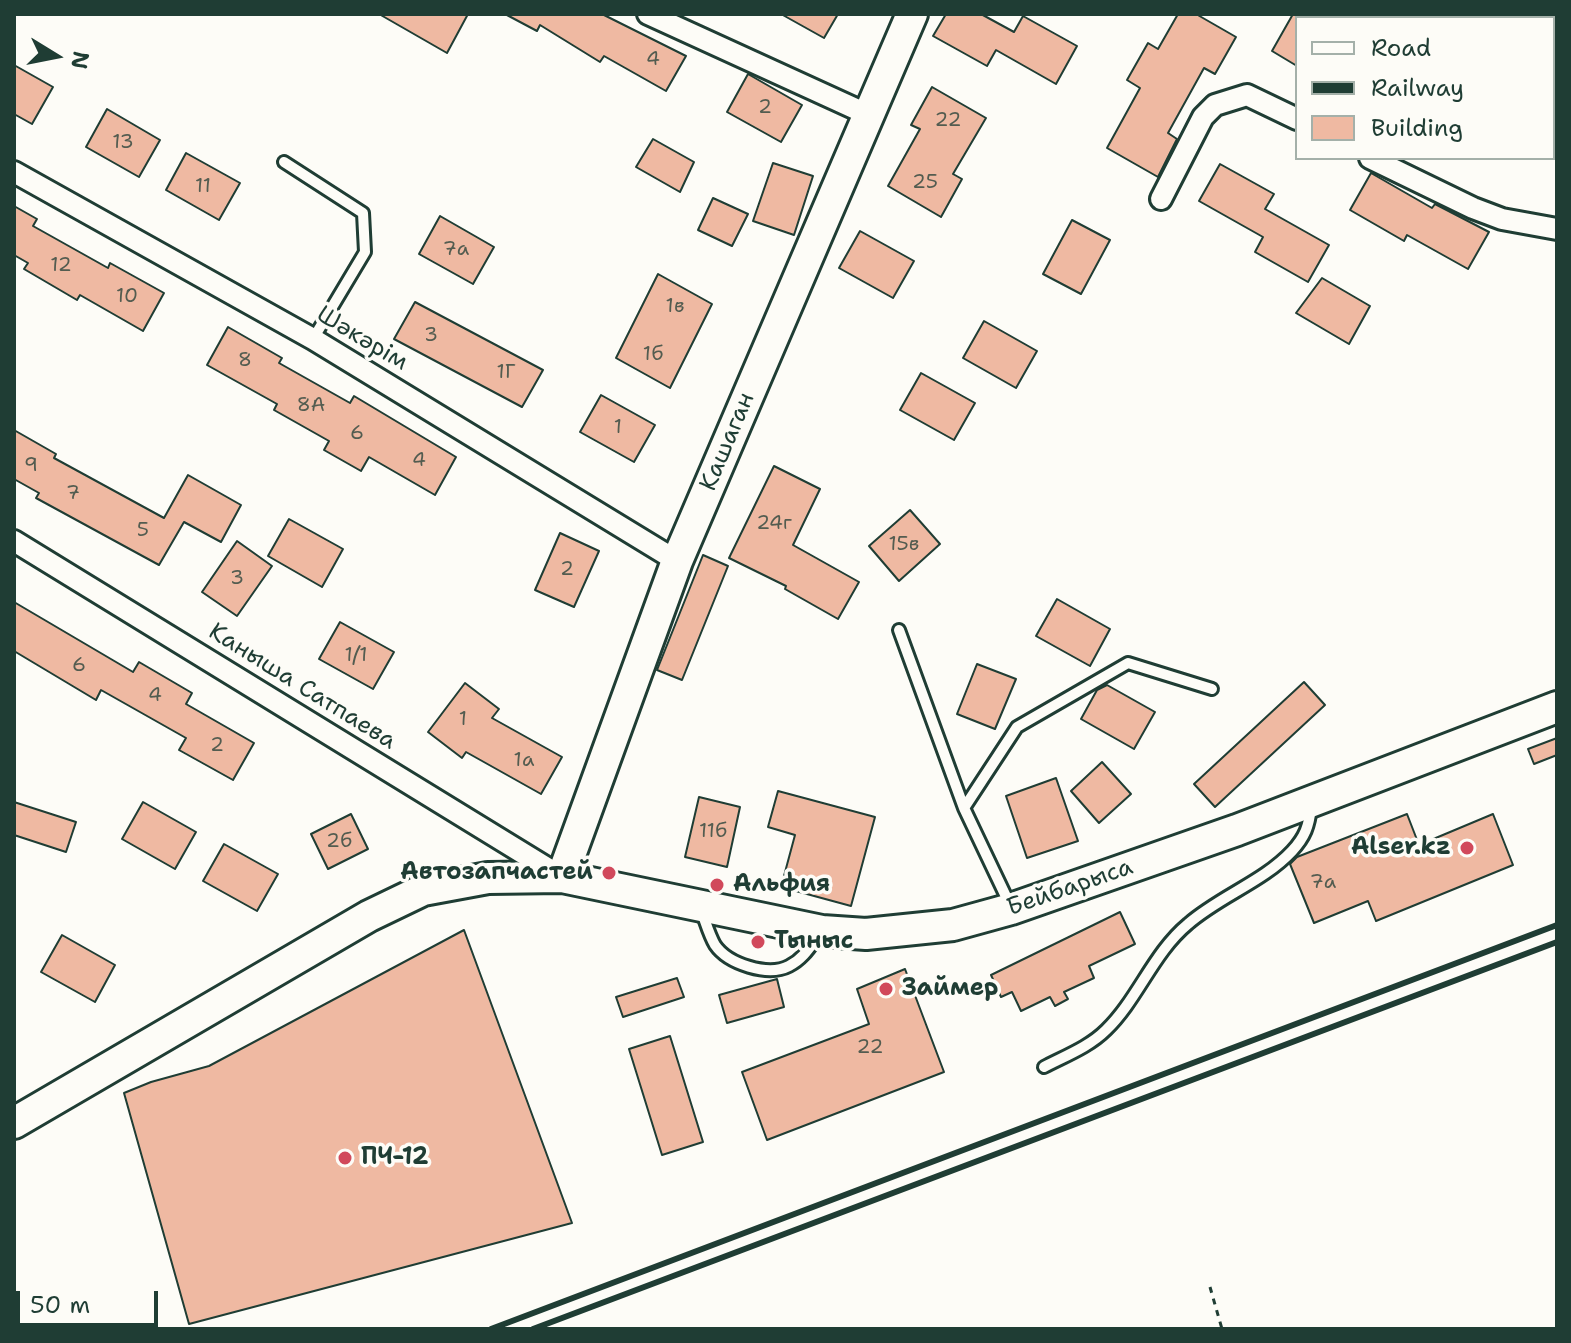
<!DOCTYPE html>
<meta charset="utf-8">
<style>
body{margin:0}
#map{position:relative;width:1571px;height:1343px;overflow:hidden;background:#fdfcf7;font-family:"Shantell Sans",sans-serif}
canvas{display:block}
.frame{position:absolute;inset:0;border:16px solid #1f3d34;pointer-events:none}
.legend{position:absolute;left:1295px;top:16px;width:260px;height:144px;box-sizing:border-box;background:#fdfcf7;border:2px solid #a4b0a9;margin:0;padding:10px 14px;list-style:none;font-size:24px;color:#1f3d34}
.legend li{display:flex;align-items:center;gap:16px;height:40px}
.legend b{width:40px;border:2px solid #a4b0a9}
.north{position:absolute;left:16px;top:16px;width:80px;height:80px;-webkit-text-stroke:6px #fdfcf7;paint-order:stroke;rotate:100deg;font-size:22px;font-weight:700;line-height:32px;text-align:center;color:#1f3d34}
.north::after{content:'';display:block;margin:auto;width:28px;height:36px;background:#1f3d34;clip-path:polygon(50% 0,100% 100%,50% 72%,0 100%)}
.scale{position:absolute;left:16px;top:1291px;width:142px;height:36px;box-sizing:border-box;border:4px solid #1f3d34;border-top:0;padding-left:10px;font-size:24px;line-height:28px;white-space:nowrap;color:#1f3d34;-webkit-text-stroke:6px #fdfcf7;paint-order:stroke}
</style>
<div id="map">
<canvas width="1571" height="1343"></canvas>
<div class="frame"></div>
<ul class="legend">
<li><b style="height:10px;background:#fdfcf7"></b>Road</li>
<li><b style="height:10px;background:#1f3d34"></b>Railway</li>
<li><b style="height:22px;background:#efb9a2"></b>Building</li>
</ul>
<div class="north">N</div>
<div class="scale">50 m</div>
</div>
<script>
const ctx = document.querySelector('canvas').getContext('2d');
ctx.lineJoin = 'round';
function fill(path, color) {
  ctx.fillStyle = color;
  ctx.fill(path, 'evenodd');
}
function stroke(path, color, width, dash) {
  ctx.strokeStyle = color;
  ctx.lineWidth = width;
  ctx.lineCap = dash ? 'butt' : 'round';
  ctx.setLineDash(dash || []);
  ctx.stroke(path);
}
function drawText(font, color, halo, rows, align = 'center') {
  ctx.font = font + ' "Shantell Sans",sans-serif';
  ctx.lineWidth = 7;
  ctx.setLineDash([]);
  ctx.textBaseline = 'middle';
  ctx.strokeStyle = halo;
  ctx.fillStyle = color;
  for (const [text, x, y, turn = 0] of rows) {
    ctx.save();
    ctx.translate(x, y);
    ctx.rotate((+turn || 0) * Math.PI / 180);
    ctx.textAlign = isNaN(turn) ? turn : align;
    if (halo) ctx.strokeText(text, 0, 0);
    ctx.fillText(text, 0, 0);
    ctx.restore();
  }
}
const building = new Path2D(`
 M379 14H468L447 53Z
 M505 14H602L686 56 666 91 604 56 600 62 540 25 537 31Z
 M781 14H838L824 38Z
 M946 14H981L1014 32 1023 16 1077 46 1056 84 996 50 987 66 933 36Z
 M1178 14H1196L1236 37 1215 74 1204 68 1168 133 1177 139 1158 177 1107 148 1140 88 1127 80 1148 43 1158 49Z
 M1293 14H1297V66L1272 51Z
 M14 65 53 87 32 124 14 114Z
 M748 74 802 105 781 142 727 112Z
 M932 87 986 118 953 174 962 179 941 217 888 186 920 129 911 125Z
 M107 109 160 140 139 177 86 147Z
 M653 139 694 162 680 192 636 167Z
 M186 153 240 183 219 220 166 190Z
 M773 163 813 176 794 235 753 221Z
 M1220 164 1274 194 1265 209 1329 245 1308 282 1255 252 1263 237 1199 201Z
 M1371 173 1432 208 1435 204 1489 232 1468 269 1407 235 1404 241 1350 210Z
 M713 198 748 214 732 246 698 230Z
 M14 206 37 219 33 226 108 268 110 263 164 293 143 331 80 295 77 300 24 269 28 263 14 255Z
 M440 216 494 247 473 284 419 254Z
 M1072 220 1110 240 1081 294 1043 274Z
 M860 231 914 261 893 298 839 268Z
 M658 274 712 304 670 388 616 358Z
 M1322 278 1370 306 1349 344 1296 313Z
 M415 302 543 370 522 407 394 339Z
 M984 321 1037 351 1016 388 963 358Z
 M228 327 282 358 279 363 350 403 354 396 456 457 435 495 369 457 361 471 324 450 329 441 274 410 277 404 207 365Z
 M921 373 975 403 954 440 900 410Z
 M601 395 655 425 634 462 580 432Z
 M14 430 56 454 54 458 164 518 188 475 241 505 221 542 184 522 159 565 36 498 39 493 14 479Z
 M774 466 820 489 793 545 859 582 838 619 785 589 786 586 729 558Z
 M910 510 940 544 899 581 869 546Z
 M289 519 343 549 322 587 268 556Z
 M560 533 599 551 574 607 535 590Z
 M237 541 272 566 237 616 202 592Z
 M703 555 728 566 682 680 657 670Z
 M1057 599 1110 629 1090 666 1036 636Z
 M14 602 133 672 139 662 192 693 186 704 254 743 233 780 179 750 186 738 101 690 96 700 14 651Z
 M340 622 394 652 373 689 319 659Z
 M977 664 1016 679 995 729 957 714Z
 M1304 682 1325 705 1215 807 1194 784Z
 M465 683 499 709 492 718 562 757 541 794 466 752 462 758 428 732Z
 M1107 685 1155 712 1134 749 1081 719 1097 690Z
 M1557 738V755L1534 764 1528 749Z
 M1102 762 1131 794 1099 823 1071 791Z
 M1056 778 1078 841 1027 858 1006 796Z
 M778 791 875 817 851 906 781 887 795 835 768 827Z
 M699 797 740 807 727 867 685 857Z
 M14 802 76 822 66 852 14 835Z
 M143 802 196 832 175 869 122 839Z
 M351 814 368 849 328 869 311 834Z
 M1407 814 1419 845 1493 814 1513 865 1376 921 1368 901 1314 923 1290 864 1297 857Z
 M224 844 278 874 257 911 203 881Z
 M1120 912 1135 944 1089 966 1094 978 1064 992 1068 999 1055 1006 1050 997 1021 1011 1012 992 1001 997 991 975Z
 M464 930 572 1223 189 1324 124 1093 151 1082 209 1066Z
 M62 935 115 965 95 1002 41 972Z
 M905 969 944 1072 767 1140 742 1072 869 1024 857 989Z
 M677 978 684 997 623 1017 616 997Z
 M777 979 784 1007 727 1023 719 995Z
 M670 1036 703 1142 662 1155 629 1049Z`);
const path = new Path2D(`
 M1210 1287 1222 1329`);
const lane = new Path2D(`
 M284 162 363 213 365 252 313 339
 M899 630 964 808 1011 907
 M964 808 1017 727 1128 663 1212 689
 M701 910C705 920 709 935 715 945 728 964 768 977 789 966 803 959 810 947 819 935
 M1044 1067C1065 1056 1089 1047 1106 1030 1138 999 1153 953 1188 924 1220 896 1263 882 1292 851 1305 837 1309 826 1311 807`);
const street = new Path2D(`
 M648 14 869 115
 M1370 158 1473 208 1502 219 1557 229
 M14 172 313 339 677 561
 M1161 199 1203 117 1215 105 1247 95 1297 119
 M14 541 560 876`);
const secondary = new Path2D(`
 M562 877 677 561 912 14
 M14 1123 369 916 423 890 488 878 562 877 822 931 866 934 953 925 1011 909 1237 830 1557 707`);
const rail = new Path2D(`
 M491 1329 1557 925
 M533 1329 1557 942`);
const markers = [
 [1467,848,8,"#d1495b"],
 [609,873,8,"#d1495b"],
 [717,885,8,"#d1495b"],
 [758,942,8,"#d1495b"],
 [886,989,8,"#d1495b"],
 [345,1158,8,"#d1495b"]
];
const numberNames = [
 ["4",653,60],
 ["2",765,108],
 ["22",948,121],
 ["13",123,143],
 ["25",925,183],
 ["11",203,187],
 ["7а",456,250],
 ["12",61,266],
 ["10",127,297],
 ["1в",675,307],
 ["3",431,336],
 ["1б",653,355],
 ["8",245,361],
 ["1Г",506,373],
 ["8А",311,406],
 ["1",618,428],
 ["6",357,434],
 ["4",419,461],
 ["9",31,466],
 ["7",73,494],
 ["24г",774,524],
 ["5",143,531],
 ["15в",904,545],
 ["2",567,570],
 ["3",237,579],
 ["1/1",356,656],
 ["6",79,666],
 ["4",155,696],
 ["1",463,720],
 ["2",217,746],
 ["1а",524,761],
 ["11б",713,832],
 ["2б",339,842],
 ["7а",1323,883],
 ["22",870,1048]
];
const streetNames = [
 ["Шәкәрім",362,339,31],
 ["Кашаган",728,442,-67],
 ["Каныша Сатпаева",302,687,32],
 ["Бейбарыса",1070,888,-19]
];
const poiNames = [
 ["Alser.kz",1451,848,"right"],
 ["Автозапчастей",593,873,"right"],
 ["Альфия",733,885],
 ["Тыныс",774,942],
 ["Займер",902,989],
 ["ПЧ-12",361,1158]
];
fill(building, '#efb9a2');
stroke(building, '#1f3d34', 2);
stroke(lane, '#1f3d34', 16);
stroke(street, '#1f3d34', 26);
stroke(secondary, '#1f3d34', 36);
stroke(path, '#1f3d34', 3, [6, 6]);
stroke(lane, '#fdfcf7', 10);
stroke(street, '#fdfcf7', 20);
stroke(secondary, '#fdfcf7', 30);
stroke(rail, '#1f3d34', 6);
for (const [x, y, r, color] of markers) {
  const dot = new Path2D();
  dot.arc(x, y, r, 0, 2 * Math.PI);
  ctx.fillStyle = color;
  ctx.fill(dot);
  stroke(dot, '#fdfcf7', 3);
}
drawText('20px', '#535c50', null, numberNames);
drawText('24px', '#1f3d34', '#fdfcf7', streetNames);
drawText('bold 24px', '#1f3d34', '#fdfcf7', poiNames, 'left');
</script>
